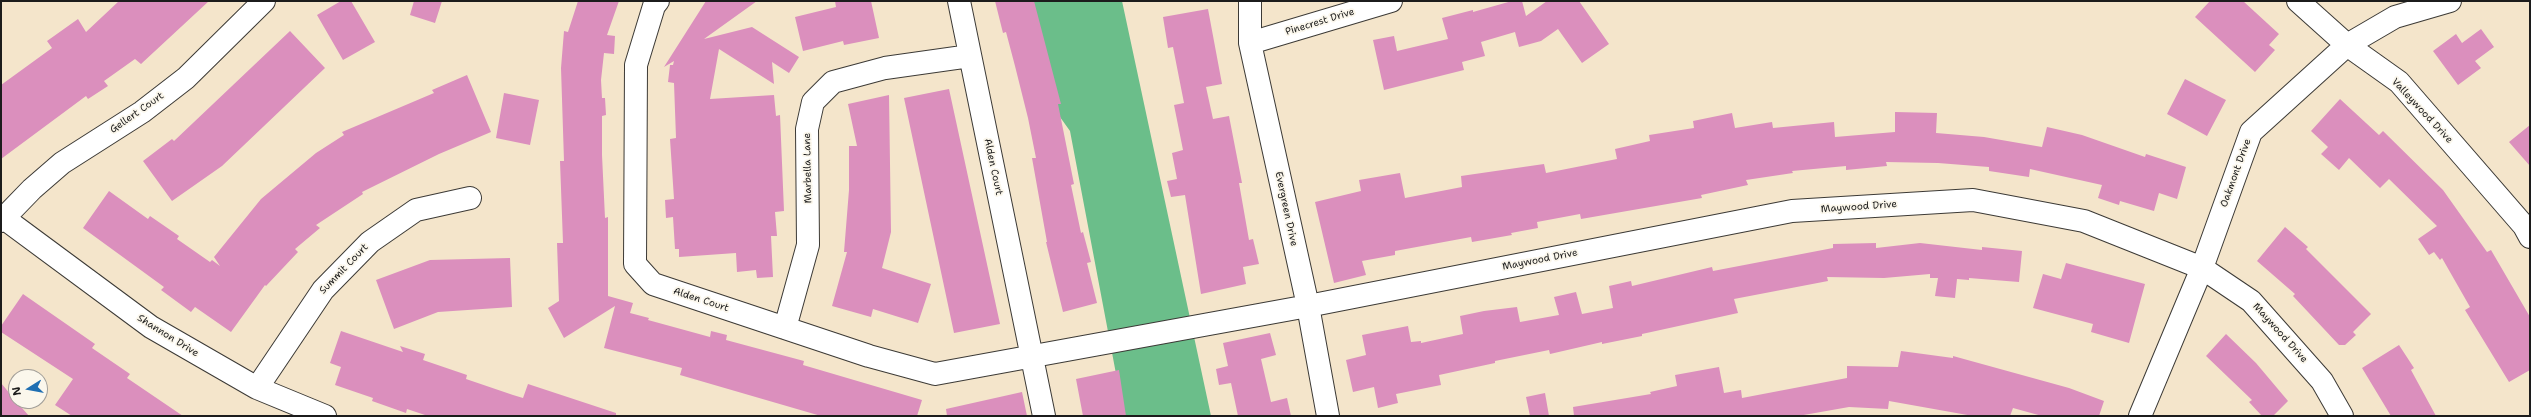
<!DOCTYPE html>
<style>
body{margin:0}
#map{position:relative;width:2531px;height:417px;overflow:hidden;background:#f4e5cb;font-family:"Shantell Sans",sans-serif}
canvas{display:block}
.frame{position:absolute;inset:0;border:2px solid #1c1c1c;pointer-events:none}
.north{position:absolute;left:8px;top:369px;width:40px;height:40px;box-sizing:border-box;background:#fbf7ec;border:1px solid #a29f99;border-radius:50%;rotate:259deg;font-size:11px;font-weight:700;line-height:16px;text-align:center;color:#1c1c1c}
.north::after{content:'';display:block;margin:auto;width:14px;height:18px;background:#1f6fb2;clip-path:polygon(50% 0,100% 100%,50% 72%,0 100%)}
</style>
<div id="map">
<canvas width="2531" height="417"></canvas>
<div class="frame"></div>
<div class="north">N</div>
</div>
<script>
const ctx = document.querySelector('canvas').getContext('2d');
ctx.lineJoin = 'round';
function fill(path, color) {
  ctx.fillStyle = color;
  ctx.fill(path, 'evenodd');
}
function stroke(path, color, width, dash) {
  ctx.strokeStyle = color;
  ctx.lineWidth = width;
  ctx.lineCap = dash ? 'butt' : 'round';
  ctx.setLineDash(dash || []);
  ctx.stroke(path);
}
function drawText(font, color, halo, rows, align = 'center') {
  ctx.font = font + ' "Shantell Sans",sans-serif';
  ctx.lineWidth = 3.5;
  ctx.setLineDash([]);
  ctx.textBaseline = 'middle';
  ctx.strokeStyle = halo;
  ctx.fillStyle = color;
  for (const [text, x, y, turn = 0] of rows) {
    ctx.save();
    ctx.translate(x, y);
    ctx.rotate((+turn || 0) * Math.PI / 180);
    ctx.textAlign = isNaN(turn) ? turn : align;
    if (halo) ctx.strokeText(text, 0, 0);
    ctx.fillText(text, 0, 0);
    ctx.restore();
  }
}
const forest = new Path2D(`
 M1011 1H1122L1211 416H1124L1070 131 1020 61Z`);
const building = new Path2D(`
 M119 1H209L141 64 135 59 104 81 108 86 88 99 86 96 1 159V85L52 48 47 41 78 19 86 32Z
 M341 1H351L375 42 343 60 317 15Z
 M414 1H442L435 23 410 15Z
 M578 1H619L607 35 615 36 614 54 604 53 601 80 602 98H605L606 115 602 116V155L605 218 608 217V296L633 303 630 313 649 318 648 320 710 337 711 331 727 335 726 340 804 361 803 365 922 400 917 416H821L680 375 682 368 604 348 615 306 564 338 548 308 559 301 557 243H563L560 161H564L561 68 564 31 568 32Z
 M706 1H757L704 39 752 27 799 57 789 73 772 62 774 84 719 49 710 99 774 95 776 116 780 115 784 211 775 212 777 236H771L773 277 757 278 756 270 737 272 736 253 679 257V249H675L673 217 666 218 665 200 674 199 670 139 676 138 674 83 668 82 670 65H673L674 61 664 67Z
 M835 1H871L879 38 844 45 843 41 803 51 795 17 836 7Z
 M995 1H1034L1061 104H1058L1074 184 1071 185 1081 233 1083 232 1091 262 1087 263 1097 303 1063 312 1046 242H1047L1032 158H1036L1028 118 1015 66 1006 32 1003 33Z
 M1512 1H1522L1526 16 1547 1H1579L1609 44 1582 63 1558 29 1541 41 1519 47 1515 32 1481 42 1485 56 1462 62 1464 70 1384 90 1373 40 1394 36 1397 51 1448 39 1442 18 1473 10V12Z
 M2210 1H2243L2279 34 2269 45 2275 50 2255 72 2195 17Z
 M1208 9 1222 84 1206 87 1213 119 1229 116 1242 183H1239L1249 240 1253 239 1259 264 1243 267 1246 284 1201 294 1185 195 1171 197 1167 181 1177 179 1172 153 1183 150 1174 105 1184 103 1173 47 1168 48 1163 17Z
 M2481 29 2494 47 2475 61 2481 68 2458 85 2433 51 2456 34 2462 43Z
 M290 31 325 68 222 166 172 201 143 161 172 139 174 141Z
 M467 75 491 132 439 154 362 192 363 194 316 225 320 228 295 249 298 252 266 286 265 285 231 332 195 307 191 312 161 290 164 287 83 228 109 191 148 219 150 216 179 236 177 239 210 262 212 260 220 266 214 257 261 199 316 153 344 135 342 132 434 93 432 90Z
 M2185 79 2226 100 2207 136 2167 114Z
 M949 89 1000 324 954 333 904 98Z
 M504 93 539 100 530 145 496 138Z
 M889 95 891 232 882 268 931 284 918 323 873 309 871 317 832 306 847 252H844L849 190V146H857L848 104Z
 M2340 99 2379 135 2383 131 2443 190 2487 252 2491 250 2530 317V370L2509 382 2465 310 2470 307 2442 258 2440 260 2434 252 2429 255 2418 239 2437 226 2389 179 2380 188 2349 158 2339 170 2321 154 2328 147 2311 131Z
 M1895 112 1937 113 1936 133 1984 137 2042 147 2047 127 2082 135 2145 157 2146 154 2186 167 2177 199 2159 193 2154 211 2120 201 2119 205 2098 198 2102 185 2030 169 2029 177 1989 171V167L1938 163 1886 162 1887 166 1846 170V166L1792 171 1793 173 1746 180 1748 185 1701 195 1702 198 1581 219 1580 214 1537 222 1538 228 1511 233 1512 235 1472 242 1471 237 1395 251V255L1362 261 1366 275 1334 283 1315 202 1361 191 1359 180 1400 173 1405 198 1462 187 1461 176 1544 164 1546 173 1617 159 1615 149 1650 141 1649 135 1694 128 1693 121 1732 113 1735 128 1772 122 1773 128 1834 122 1835 137 1895 132Z
 M2530 125V166L2509 142Z
 M2285 227 2308 247 2306 249 2371 314 2353 332 2356 335 2345 345H2339L2293 296 2295 294 2257 261Z
 M1876 243V248L1920 243 1982 250V247L2022 251 2019 282 1969 278V280L1957 279 1955 298 1935 296 1938 278H1930V274L1884 278 1827 277 1828 281 1734 299 1738 313 1642 334V336L1602 344V342L1550 354 1549 350 1495 361V363L1439 375 1441 385 1396 394 1398 403 1378 408 1374 387 1353 392 1346 360 1366 355 1362 335 1408 326 1411 342 1421 341V343L1463 334 1460 316 1484 311 1517 307 1520 322 1559 315 1554 297 1576 292 1582 314 1613 308 1609 286 1631 281 1632 286 1712 267 1713 271 1833 248V244Z
 M510 258 512 307 438 312 394 329 376 280 430 260Z
 M2066 263 2145 284 2129 343 2091 332 2093 324 2033 308 2043 274 2061 279Z
 M23 294 95 344 92 348 130 374 127 378 183 416H72L55 405 73 379 1 332V326Z
 M341 331 403 352 400 346 425 354 423 360 467 375 466 379 513 395 523 398 528 384 616 413V416H428L407 409 406 413 372 401 373 398 335 385 341 367 330 363Z
 M1270 333 1276 355 1261 359 1271 402 1287 398 1291 416H1238L1231 383 1219 385 1216 369 1228 366 1223 343Z
 M2226 334 2256 363 2288 401 2273 416H2262L2249 402 2252 400 2206 356Z
 M2399 345 2414 368 2411 370 2436 416H2391L2362 368Z
 M1901 351 1953 358V356L2069 388 2104 401 2099 416H2042L2013 408 2010 416H1973L1889 401 1888 409 1849 407 1798 416H1574L1573 407 1651 394 1650 392 1677 386 1675 375 1719 367 1724 393 1741 390 1742 398 1847 378V366L1898 367Z
 M1119 370 1126 416H1083L1076 379Z
 M1 383 16 401 29 416H1Z
 M1022 392 1027 416H947L946 409Z
 M1545 393 1549 416H1530L1526 397Z`);
const minor = new Path2D(`
 M658 1 654 6 636 65 635 264 653 284 869 356 935 374 1308 306 1792 211 1973 200 2084 221 2202 268 2251 301 2322 381 2342 416
 M959 1 1044 416
 M1250 1V43L1308 306 1328 416
 M2298 1 2347 45 2399 82 2524 226 2530 237
 M1250 43 1391 1
 M5 219 151 327 257 388 325 416
 M1 221 32 189 62 163 142 112 186 78 264 1
 M785 328 808 245 807 129 813 102 833 82 885 68 970 56
 M257 388 323 290 370 242 416 210 470 198
 M2140 416 2202 268 2251 132 2347 45 2395 17 2450 1`);
const streetNames = [
 ["Pinecrest Drive",1320,22,-17],
 ["Valleywood Drive",2422,111,47],
 ["Gellert Court",137,113,-35],
 ["Alden Court",993,167,78],
 ["Marbella Lane",808,168,-91],
 ["Oakmont Drive",2236,173,-70],
 ["Maywood Drive",1859,207,-4],
 ["Evergreen Drive",1286,209,78],
 ["Maywood Drive",1540,260,-11],
 ["Summit Court",344,269,-46],
 ["Alden Court",701,300,18],
 ["Maywood Drive",2280,333,48],
 ["Shannon Drive",168,336,32]
];
fill(forest, '#6bbe8a');
fill(building, '#db8fbd');
stroke(minor, '#3c3a36', 24);
stroke(minor, '#fff', 22);
drawText('10px', '#1c1c1c', '#fbf7ec', streetNames);
</script>
